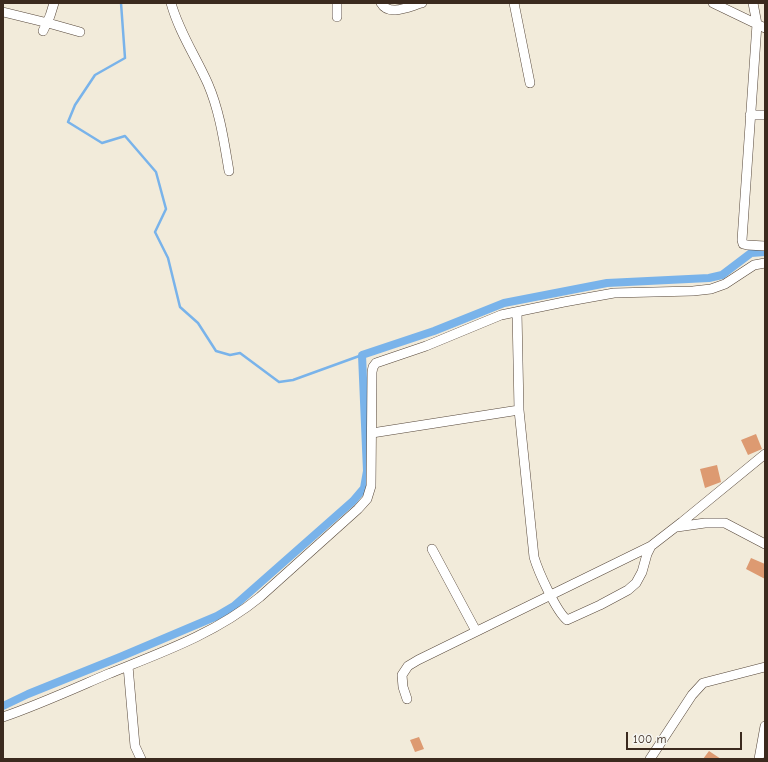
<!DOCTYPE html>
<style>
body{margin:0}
#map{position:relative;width:768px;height:762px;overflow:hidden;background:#f2ebda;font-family:"Comic Neue",sans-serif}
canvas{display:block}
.frame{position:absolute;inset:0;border:4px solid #3b2a1e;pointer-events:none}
.scale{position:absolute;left:626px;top:732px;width:116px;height:18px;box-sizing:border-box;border:2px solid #3b2a1e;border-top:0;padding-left:5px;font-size:12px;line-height:14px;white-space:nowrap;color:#3b2a1e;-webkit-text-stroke:3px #f6f6f2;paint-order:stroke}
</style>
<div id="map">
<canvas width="768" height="762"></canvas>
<div class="frame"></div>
<div class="scale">100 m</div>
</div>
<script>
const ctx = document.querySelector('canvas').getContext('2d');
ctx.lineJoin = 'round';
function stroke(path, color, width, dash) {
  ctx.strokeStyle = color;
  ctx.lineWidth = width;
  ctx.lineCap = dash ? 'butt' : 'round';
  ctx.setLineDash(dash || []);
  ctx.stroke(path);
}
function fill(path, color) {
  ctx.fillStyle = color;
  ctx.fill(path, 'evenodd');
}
const stream = new Path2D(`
 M121 3 125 58 95 75 75 105 68 122 102 143 125 136 156 172 166 209 155 232 168 258 180 307 198 323 216 351 230 355 240 353 279 382 293 380 362 355`);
const canal = new Path2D(`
 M3 706 28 694 120 657 217 616 234 606 353 501 364 488 367 471 362 355 434 331 504 303 607 283 709 278 722 275 751 253 765 252`);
const building = new Path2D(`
 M756 434 762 449 748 455 741 440Z
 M717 465 721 482 705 488 700 469Z
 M751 558 765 564V579L746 569Z
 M419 737 424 749 415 752 410 740Z
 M709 751 721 759H703Z`);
const minor = new Path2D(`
 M171 3C179 32 196 57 208 84 220 112 224 142 229 171
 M337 3V17
 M381 3C389 17 410 6 422 3
 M514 3 530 83
 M713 3 765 28
 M753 3 757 24 742 240 743 244 747 245 765 246
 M3 12 48 23 80 32
 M43 31 50 16 54 3
 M750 115H765
 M519 410 534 557C538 571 556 611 567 620L600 605 628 590 636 583 642 572 647 554 651 546 682 522 765 454
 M372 433 519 410 517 312
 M677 527 705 523H725L765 544
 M432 549 476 631
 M128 666 135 746 141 759
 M407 699 403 687 402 675 408 666 418 660 651 546
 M3 717C38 705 73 689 108 674 160 653 215 634 260 597L358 509 367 499 371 486 372 372 373 367 376 363 426 346 501 315 564 302 614 293 693 291 711 289 725 284 754 265 765 263
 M650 759 692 695 703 683 765 667
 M759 759 765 726`);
stroke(stream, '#79b3ea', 2.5);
stroke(canal, '#79b3ea', 8);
fill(building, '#dd9a71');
stroke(minor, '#56473a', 10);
stroke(minor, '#fff', 9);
</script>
